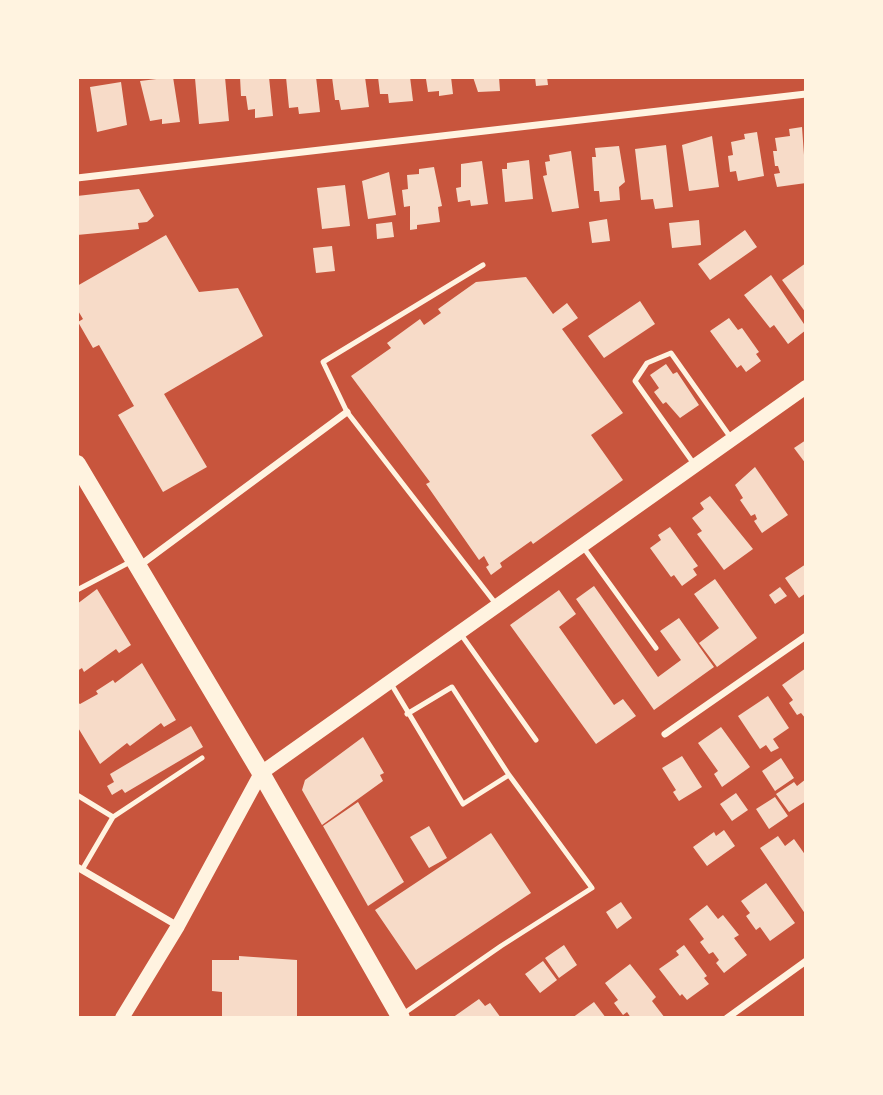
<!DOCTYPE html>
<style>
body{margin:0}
#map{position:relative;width:883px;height:1095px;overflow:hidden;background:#c8553d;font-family:Inter,sans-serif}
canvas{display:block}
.frame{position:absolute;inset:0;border:79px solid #fff3e0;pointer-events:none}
</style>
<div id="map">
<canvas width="883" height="1095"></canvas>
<div class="frame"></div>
</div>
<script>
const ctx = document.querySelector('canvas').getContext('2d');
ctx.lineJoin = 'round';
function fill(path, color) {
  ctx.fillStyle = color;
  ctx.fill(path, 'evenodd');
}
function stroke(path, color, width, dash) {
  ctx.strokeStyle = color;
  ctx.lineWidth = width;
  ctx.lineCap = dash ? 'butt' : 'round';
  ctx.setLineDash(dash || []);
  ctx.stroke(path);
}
const building = new Path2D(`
 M173 77 180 122 162 124V119L150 121 140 81Z
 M225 77 229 121 199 124 195 78Z
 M240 77H269L273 116 255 118V109L248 110 246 96H241Z
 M286 77H316L320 112 299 114 298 107 289 108Z
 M332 77H365L369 107 341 110 339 100H335Z
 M378 77H410L413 101 389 103 388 94H380Z
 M421 77H451L453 94 439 96V91L428 92 426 79Z
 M473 77H499L500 91 478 92Z
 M535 77H547L548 85 536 86Z
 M121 82 127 125 97 132 90 87Z
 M802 127 806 183 777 187 774 174 780 173 778 166H775L773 151H777L775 138 790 136 789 129Z
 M757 132 764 176 738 181 736 171 730 172 728 156 733 155 731 142 745 139 744 134Z
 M712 136 719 187 689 191 682 145Z
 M666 145 673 207 655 209 653 199 641 200 635 149Z
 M619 146 625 182 619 187 620 200 600 202 599 191H594L592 157H596L595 148Z
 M571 151 579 208 552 212 543 176 547 175 545 162 550 161 549 155Z
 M529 160 533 199 505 202 502 169H507V163Z
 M482 161 488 204 471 206 470 200 458 202 456 188 461 187V164Z
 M434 167 442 206 438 207 440 222 417 225V229L410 230V206L404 207 402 190 408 189 407 175 419 174V169Z
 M389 172 396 215 368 219 362 181Z
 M345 185 350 226 322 229 317 188Z
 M139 189 154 216 147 222 138 223 139 229 77 235V196Z
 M607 219 610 241 592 243 589 222Z
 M699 220 701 245 672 248 669 223Z
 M392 222 394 237 377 239 376 224Z
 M745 230 757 247 710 280 698 264Z
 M166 235 199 292 238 288 263 336 164 394 207 467 163 492 118 415 134 406 99 345 93 348 78 322 83 319 77 309V286Z
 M332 246 335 271 316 273 313 248Z
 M806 263V313L782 280Z
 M771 275 806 327V330L788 344 774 325 770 328 744 295Z
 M526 277 553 314 567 303 578 318 562 329 623 413 591 435 623 480 533 544 531 541 500 563 502 567 491 575 486 567 489 565 484 556 479 560 426 484 430 482 351 376 391 348 387 343 420 319 424 325 441 313 438 309 476 282Z
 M640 301 655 324 604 358 588 336Z
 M729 318 738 330 742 328 759 352 756 354 761 361 746 372 741 365 737 368 710 331Z
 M666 364 673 374 677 372 699 405 680 418 666 402 663 404 654 392 659 388 650 375Z
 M806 440V464L794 448Z
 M755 467 788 515 762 533 754 521 757 519 755 514 751 516 740 500 743 498 735 485Z
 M710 496 753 549 724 570 697 534 702 531 692 518 704 509 700 503Z
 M670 527 698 566 693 569 697 575 682 586 674 575 671 577 650 548 661 540 658 535Z
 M806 564V593L799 598 785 578Z
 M715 579 757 638 717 667 699 643 719 628 694 594Z
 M594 586 658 677 681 660 660 631 679 618 714 667 654 710 576 599Z
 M780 587 787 596 775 604 769 595Z
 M97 589 131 645 119 653 116 649 84 672 82 668 77 671V604Z
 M559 590 576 614 559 627 614 705 623 699 636 716 596 744 510 625Z
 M142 663 176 720 164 727 161 723 130 746 127 743 100 764 77 726V702L80 704 98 694 96 691 113 680 115 683Z
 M806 668V719L801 713 797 715 789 703 793 700 782 685Z
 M768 696 789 728 773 739 779 748 771 752 766 745 760 749 738 716Z
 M191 726 203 747 125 793 122 789 112 795 107 786 114 782 110 774Z
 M721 727 750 767 722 787 714 774 718 771 698 743Z
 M363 737 384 773 380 775 383 781 322 825 302 790 305 780Z
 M682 756 702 787 679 801 673 792 676 790 662 768Z
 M781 758 794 778 775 791 762 771Z
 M806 779V801L789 812 776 794 794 782 797 786Z
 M736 793 748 810 732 821 720 804Z
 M775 797 788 816 769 829 756 809Z
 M358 802 404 882 368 906 323 826Z
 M429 826 447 858 429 868 410 837Z
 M724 830 735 846 707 866 693 847 714 832 716 836Z
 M491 833 531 893 416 970 375 910Z
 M778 836 785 846 794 839 806 856V915L760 848Z
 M766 883 795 923 770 941 760 927 756 930 746 916 750 913 741 901Z
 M621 902 632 918 617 929 606 912Z
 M707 905 718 919 723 915 739 935 734 938 747 955 724 973 716 963 719 960 713 952 709 954 700 942 704 939 689 919Z
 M564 945 577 965 559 978 545 958Z
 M684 945 707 976 704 978 709 984 687 1000 682 994 680 996 659 969 679 955 676 951Z
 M239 956 297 960V1018H222V992L212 991V960H239Z
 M543 961 557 980 540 993 525 974Z
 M630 964 656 997 652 1001 665 1018H631L627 1012 623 1015 614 1003 618 1000 605 983Z
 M479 999 485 1006 490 1003 501 1018H452Z
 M594 1002 606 1018H572Z`);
const service = new Path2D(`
 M483 265 323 362 347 412 496 604
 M694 464 635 381 647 363 671 353 731 438
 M583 547 656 648
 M77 590 132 561
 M460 633 536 740
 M390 682 463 804 509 775 452 687 407 714
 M77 795 113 817 202 758
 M82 870 113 817
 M403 1014 501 946 592 888 509 775`);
const minor = new Path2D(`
 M77 178 806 94
 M139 566 347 412
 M665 734 806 636
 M77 867 178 926
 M727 1018 806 961`);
const secondary = new Path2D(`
 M122 1018 178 926 261 773 806 387`);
const primary = new Path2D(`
 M77 464 261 773 401 1018`);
fill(building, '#f7dbc8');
stroke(service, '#fff3e0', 5);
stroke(minor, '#fff3e0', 7);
stroke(secondary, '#fff3e0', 14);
stroke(primary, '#fff3e0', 18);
</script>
